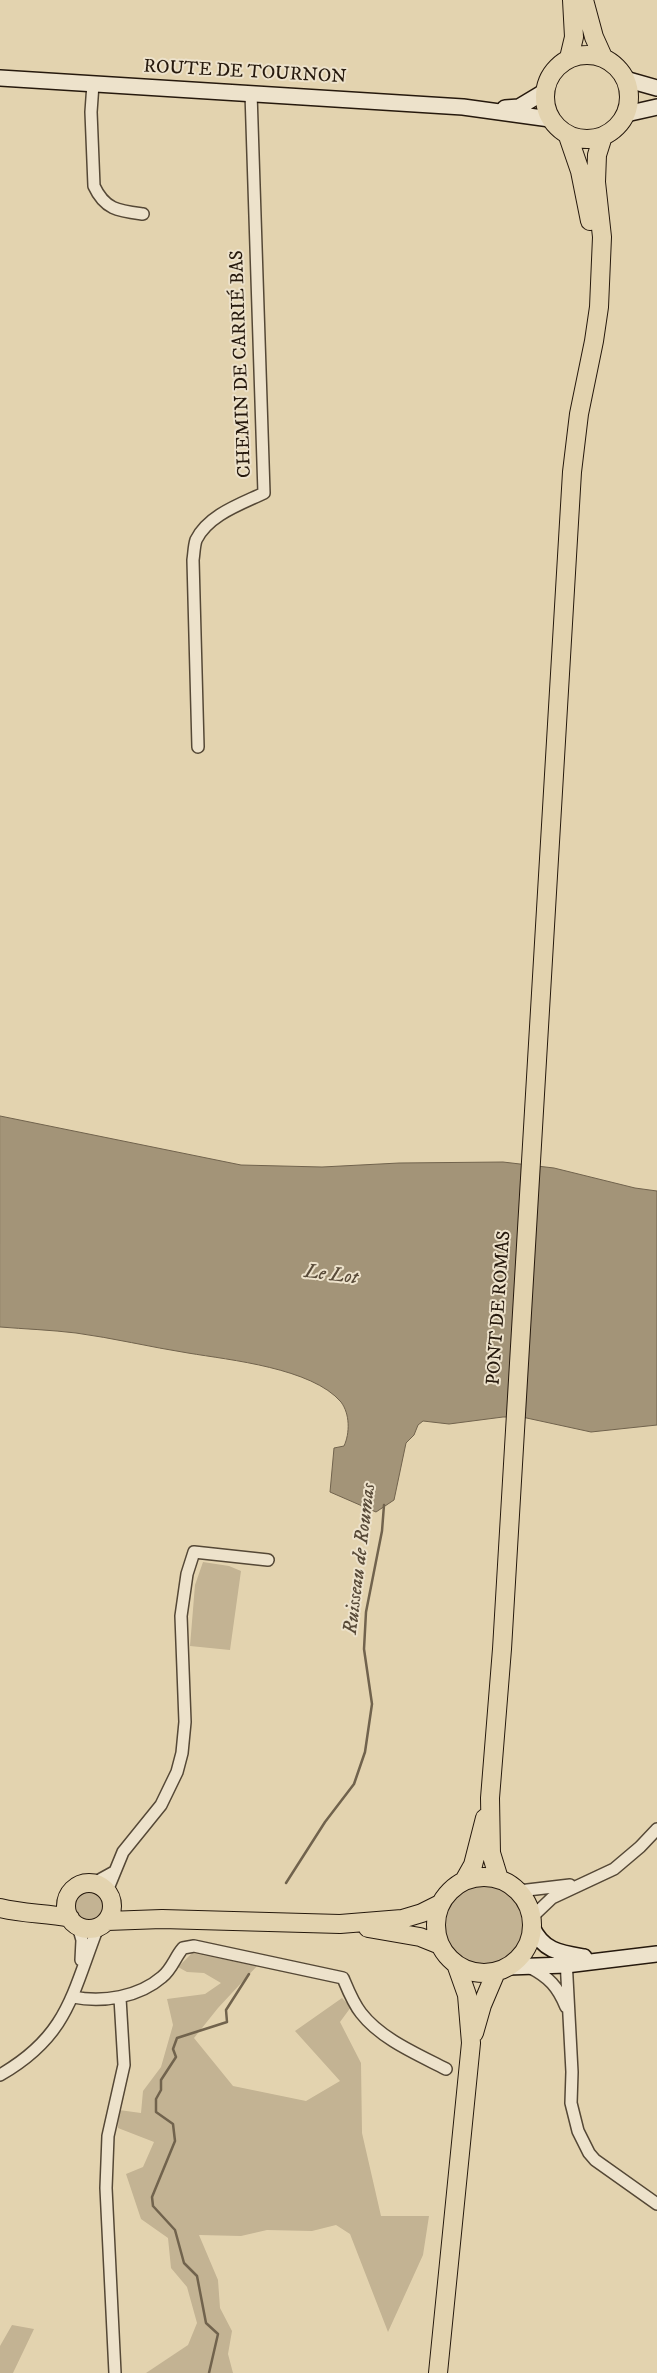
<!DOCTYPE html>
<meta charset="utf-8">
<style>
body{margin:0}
canvas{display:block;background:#e3d3af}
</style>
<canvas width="657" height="2373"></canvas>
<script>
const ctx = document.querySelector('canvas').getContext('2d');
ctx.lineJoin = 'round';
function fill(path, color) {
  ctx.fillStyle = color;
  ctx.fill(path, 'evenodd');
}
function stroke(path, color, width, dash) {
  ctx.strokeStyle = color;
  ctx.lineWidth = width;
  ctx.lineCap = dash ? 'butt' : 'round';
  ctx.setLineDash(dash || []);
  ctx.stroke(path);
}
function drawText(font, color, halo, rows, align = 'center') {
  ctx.font = font + ' "IM FELL DW Pica",serif';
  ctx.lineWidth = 4;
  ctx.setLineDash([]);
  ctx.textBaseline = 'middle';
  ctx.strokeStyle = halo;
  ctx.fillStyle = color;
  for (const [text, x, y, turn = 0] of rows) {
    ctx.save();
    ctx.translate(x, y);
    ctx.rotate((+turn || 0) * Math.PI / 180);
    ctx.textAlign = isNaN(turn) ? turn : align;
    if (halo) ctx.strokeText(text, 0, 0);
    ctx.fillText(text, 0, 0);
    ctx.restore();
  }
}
const green = new Path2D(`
 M203 1562 229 1566 241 1571 230 1650 190 1646 195 1585Z
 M443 1926a40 40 0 1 1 80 0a40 40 0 1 1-80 0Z
 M73 1905a17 17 0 1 1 34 0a17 17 0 1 1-34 0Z
 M192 1953 257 1966 218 2008 194 2038 233 2086 306 2101 340 2081 295 2031 342 1998 351 2007 340 2022 361 2063 362 2133 381 2216H429L423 2255 388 2332 350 2234 336 2225 312 2231 267 2230 241 2236 199 2235 218 2280 220 2308 232 2331 228 2354 233 2373H146L188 2345 197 2323 187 2287 171 2268 168 2238 141 2219 126 2174 143 2167 154 2142 118 2128 119 2110 141 2113 143 2091 161 2067 173 2025 167 1999 205 1994 221 1983 204 1973 187 1972 178 1967Z
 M12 2325 34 2329 13 2373H0V2346Z`);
const water = new Path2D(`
 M0 1116 241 1165 322 1167 399 1163 503 1162 554 1168 635 1188 657 1191V1425L591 1432 522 1417H503L449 1424 423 1421 418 1425 414 1435 406 1443 394 1500 376 1512 330 1492 334 1448 344 1446C350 1433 350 1414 341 1402 312 1368 230 1360 188 1353 150 1347 113 1338 76 1333 51 1330 25 1329 0 1327Z`);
const stream = new Path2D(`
 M286 1883 325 1822 354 1784 365 1752 372 1704 364 1649 366 1612 382 1531 384 1505
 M209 2373 218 2334 206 2323 197 2276 184 2263 175 2230 153 2206 152 2197 175 2141 173 2124 156 2112V2099L161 2090V2080L176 2057 173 2049 177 2038 227 2022 226 2010 249 1974`);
const minor = new Path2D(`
 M93 84 91 112 94 186C105 210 119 211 143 214
 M198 747 193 560C194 554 194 546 196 540 208 515 241 504 264 493L251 93
 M94 1883 114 1872
 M107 1891 123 1852 161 1805 177 1772 182 1753 185 1722 181 1616 187 1574 194 1552 268 1560
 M519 1891 570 1885
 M532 1917 552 1898 614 1869 640 1847 657 1829
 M78 1926 82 1940 81 1960
 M566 1959 572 2072 571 2103 578 2131 589 2153 595 2160 657 2204
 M529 1967C549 1977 558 1987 566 2007
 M73 1997C103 2003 139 1997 162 1977 172 1969 175 1957 183 1948L194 1946 343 1978C348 1990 353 2003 361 2013 381 2039 417 2054 446 2069
 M0 2075C68 2036 72 1994 98 1927
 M115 2373 106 2188 108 2136 124 2065 120 1998`);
const secondary = new Path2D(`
 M0 78 463 107 550 119
 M625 79 657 88
 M505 108 519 107 544 92
 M626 114 657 107
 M532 1927C543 1951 560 1953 584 1957
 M508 1967 566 1965 657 1954`);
const primary = new Path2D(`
 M584 0 594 37 603 57
 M545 97a42 42 0 1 1 84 0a42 42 0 1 1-84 0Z
 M569 58 574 37 572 0
 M568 136 580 171 590 221
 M436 1925a48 48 0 1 1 96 0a48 48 0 1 1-96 0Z
 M499 1879 491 1853 490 1798 502 1649 572 472 579 414 594 341 599 307 602 237 596 182 597 155 603 136
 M464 1881 473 1865 485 1818
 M66 1906a23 23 0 1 1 46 0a23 23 0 1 1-46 0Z
 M0 1908C23 1914 47 1913 70 1918
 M107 1921 162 1919 340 1924 402 1919 422 1913 440 1904
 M368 1928 420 1937 440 1945
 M474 2033 482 2005 496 1972
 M438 2373 471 2043 467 1995 456 1964`);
const streetNames = [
 ["ROUTE DE TOURNON",245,73,3],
 ["CHEMIN DE CARRIÉ BAS",242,364,-92],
 ["PONT DE ROMAS",500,1308,-86]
];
const waterNames = [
 ["Le Lot",331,1276,7],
 ["Ruisseau de Roumas",361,1559,-83]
];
fill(green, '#c3b393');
fill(water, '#a39478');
stroke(water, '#71634d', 1);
stroke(stream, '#71634d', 2.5);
stroke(minor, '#554836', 14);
stroke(secondary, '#26190d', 18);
stroke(primary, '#26190d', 20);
stroke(minor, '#ede2cb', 11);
stroke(secondary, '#ede2cb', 15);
stroke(primary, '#e3d3af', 18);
drawText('19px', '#26190d', '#ede2cb', streetNames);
drawText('italic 20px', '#584a38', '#ede2cb', waterNames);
</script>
